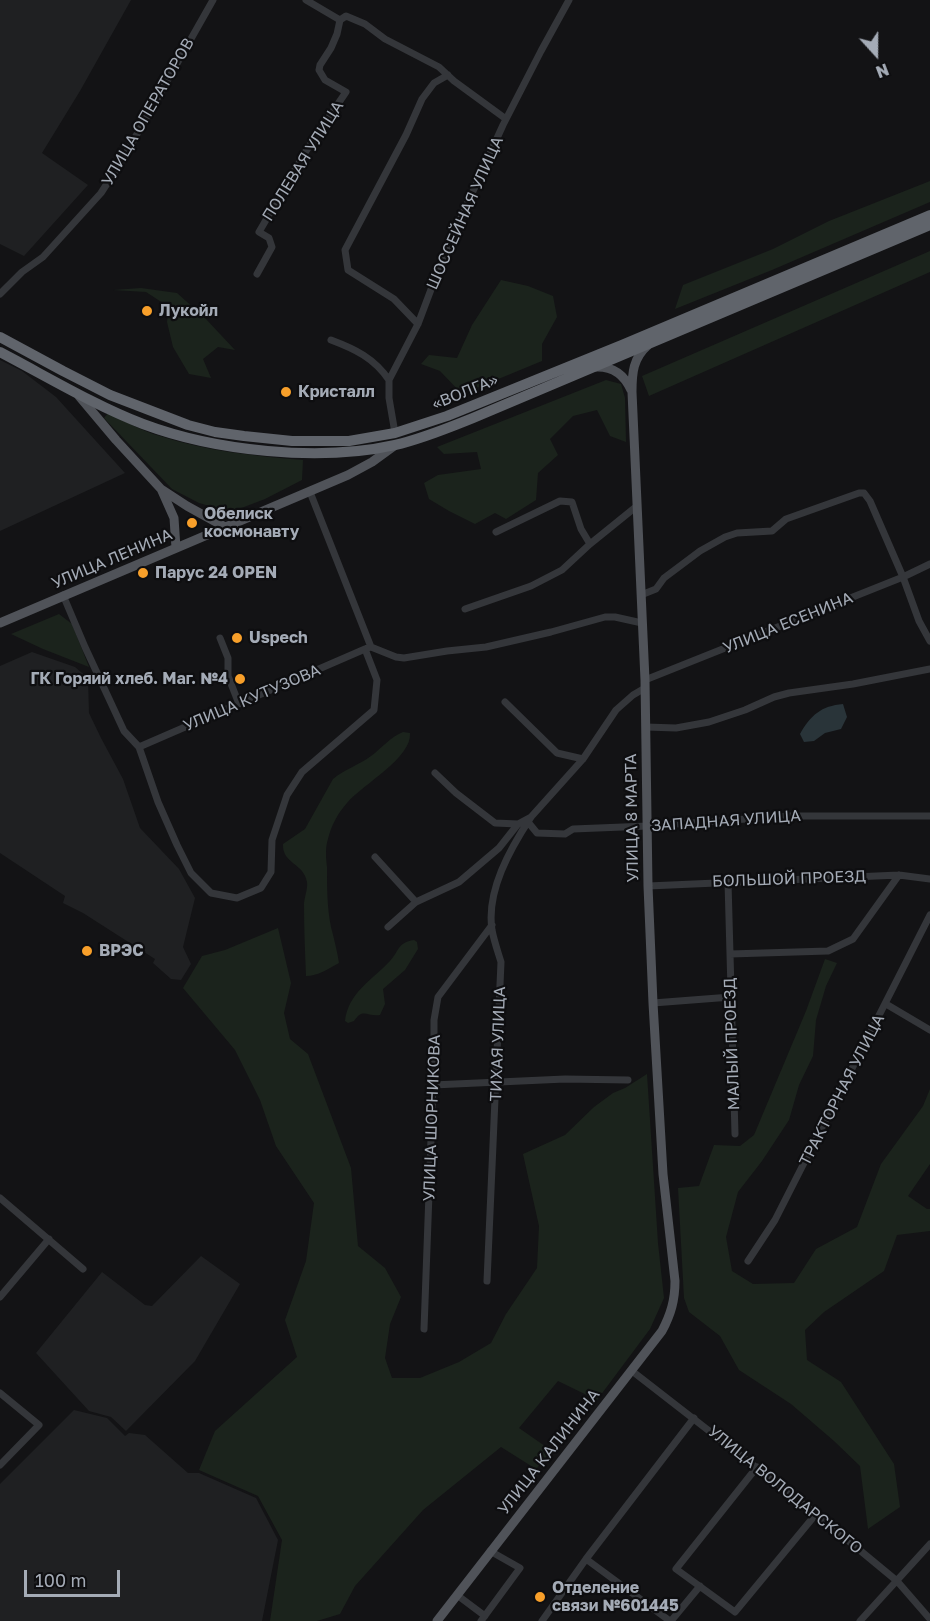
<!DOCTYPE html>
<meta charset="utf-8">
<style>
body{margin:0}
#map{position:relative;width:930px;height:1621px;overflow:hidden;background:#131315;font-family:"Golos Text",sans-serif}
canvas{display:block}
.north{position:absolute;left:846px;top:24px;width:60px;height:60px;-webkit-text-stroke:4px #0e0e10;paint-order:stroke;rotate:159deg;font-size:16px;font-weight:700;line-height:24px;text-align:center;color:#a4abb6}
.north::after{content:'';display:block;margin:auto;width:21px;height:27px;background:#a4abb6;clip-path:polygon(50% 0,100% 100%,50% 72%,0 100%)}
.scale{position:absolute;left:24px;top:1570px;width:96px;height:27px;box-sizing:border-box;border:3px solid #a4abb6;border-top:0;padding-left:8px;font-size:18px;line-height:21px;white-space:nowrap;color:#a4abb6;-webkit-text-stroke:4px #0e0e10;paint-order:stroke}
</style>
<div id="map">
<canvas width="930" height="1621"></canvas>
<div class="north">N</div>
<div class="scale">100 m</div>
</div>
<script>
const ctx = document.querySelector('canvas').getContext('2d');
ctx.lineJoin = 'round';
function fill(path, color) {
  ctx.fillStyle = color;
  ctx.fill(path, 'evenodd');
}
function stroke(path, color, width, dash) {
  ctx.strokeStyle = color;
  ctx.lineWidth = width;
  ctx.lineCap = dash ? 'butt' : 'round';
  ctx.setLineDash(dash || []);
  ctx.stroke(path);
}
function drawText(font, color, halo, rows, align = 'center') {
  ctx.font = font + ' "Golos Text",sans-serif';
  ctx.lineWidth = 4.5;
  ctx.setLineDash([]);
  ctx.textBaseline = 'middle';
  ctx.strokeStyle = halo;
  ctx.fillStyle = color;
  for (const [text, x, y, turn = 0] of rows) {
    ctx.save();
    ctx.translate(x, y);
    ctx.rotate((+turn || 0) * Math.PI / 180);
    ctx.textAlign = isNaN(turn) ? turn : align;
    if (halo) ctx.strokeText(text, 0, 0);
    ctx.fillText(text, 0, 0);
    ctx.restore();
  }
}
const built = new Path2D(`
 M0 0H131L80 91 42 153 88 185 24 256 0 244Z
 M0 360 22 371 56 397 125 473 0 531Z
 M32 652 75 667 88 678 89 713 101 738 123 779 140 828 179 869 195 898 183 947 191 964 181 980 171 979 153 963 155 959 83 913 63 903 65 896 0 853V666Z
 M201 1256 240 1284 195 1361 126 1431 111 1417 89 1411 36 1353 102 1272 145 1305 152 1306Z
 M74 1410 107 1418 125 1436 129 1433 145 1435 188 1473H199L256 1498 278 1540 262 1621H0V1484Z`);
const green = new Path2D(`
 M930 181V202L772 270 675 309 683 285 773 249 829 221Z
 M930 251V272L649 396 642 376Z
 M501 280 528 286 553 296 557 317 542 344V361L462 394 440 371 421 364 429 355 457 358 472 325Z
 M141 288 177 293 205 318 235 350 218 347 203 359 211 378 189 374 173 347 167 322 169 307 146 292 113 290Z
 M606 380 621 384 625 398 626 442 610 436 597 410 573 416 550 439 558 455 538 473 536 500 506 519 495 513 475 524 449 511 429 499 424 483 438 475 481 469 477 452 444 454 437 447Z
 M108 413C125 421 142 431 160 436 206 451 255 456 303 460L302 480 265 499 231 512 199 503 172 489 104 418Z
 M59 614 72 624 89 667 43 649 11 634Z
 M403 732 410 733C412 758 363 784 347 803 338 813 331 826 328 839 325 848 326 858 327 867 327 887 327 907 331 927 334 939 337 950 339 963 328 969 318 976 306 976 305 952 304 928 304 905 304 898 308 889 307 882 304 863 282 864 283 844L305 829 333 779C345 769 359 765 371 756 382 748 390 737 403 732Z
 M278 928 291 983 284 1013 290 1039 308 1054 351 1168 358 1246 385 1268 401 1297 390 1324 385 1358 392 1378H420L459 1362 491 1343 506 1314 537 1268 539 1226 523 1154 565 1135 594 1107 613 1093 625 1088 647 1074 658 1243 664 1298 650 1329 597 1400 558 1381 519 1428 552 1451 536 1469 501 1447 423 1510 355 1586 340 1614 317 1621H270L282 1540 258 1496 199 1470 215 1431 297 1357 285 1320 306 1261 314 1203 276 1146 260 1100 235 1050 183 988 202 956 225 950Z
 M414 940 417 942 418 949 405 970 383 989 385 1004 380 1015C367 1017 363 1007 354 1021L348 1023 345 1021C348 993 372 980 390 961 400 950 397 943 414 940Z
 M825 959 837 963 826 986 816 1020 813 1056 799 1085 789 1120 762 1161 738 1192 726 1237 732 1271 753 1284 794 1283 816 1249 857 1227 881 1164 923 1106 930 1089V1164L908 1196 927 1209H930V1231L897 1235 884 1271 824 1312 805 1330 807 1360 841 1382 894 1464 900 1507 868 1529 860 1466 834 1441 791 1404 739 1370 720 1336 689 1312 684 1298 678 1188 699 1186 714 1145 740 1146 754 1135 806 1011Z`);
const water = new Path2D(`
 M843 704 847 717 841 729 825 733 814 741 804 742 800 734C811 715 821 706 843 704Z`);
const minor = new Path2D(`
 M306 0 340 20 346 16 365 24 385 39 439 67 454 81 506 119
 M257 274 272 247 269 238 259 232 306 151 346 92 325 80 319 70 320 65 331 48 337 34 340 20
 M0 294 22 272 43 257 101 193 124 157 213 0
 M418 324 394 299 348 270 345 250 406 135 422 99 434 83 448 75
 M331 340C355 349 374 358 389 380
 M395 433 389 398V380L418 324 444 255 503 125 541 51 569 0
 M496 532 560 501 572 502 581 529 590 544 637 506
 M63 595 85 647 124 731 139 747 158 802 177 845 191 873 211 893 237 898 261 888 271 872 272 840 287 795 302 772 374 710 377 680 365 649 371 647 310 492
 M641 595 656 589 664 578 700 551 725 537 737 533 772 531 786 519 859 493H864L870 501 903 577 919 621 930 641
 M465 609 531 586 562 570 590 544
 M220 638 228 658V676L239 704
 M371 647 396 657 404 658 447 651 486 647 551 632 605 617H615L642 623
 M645 680 903 577 930 564
 M505 702 557 753 583 759
 M646 727 676 728 709 722 745 710 774 697 789 693 853 684 930 669
 M139 747 365 649
 M435 773 456 793 495 823 518 824
 M528 822 537 833 565 834 573 829 648 826 789 816H930
 M375 857 416 902
 M728 882 735 1134
 M648 886 899 875 930 879
 M388 927 416 902 459 882 499 848 518 824 531 817 583 759 616 710 633 695 645 688
 M730 954 828 951 853 939 899 875
 M653 1003 731 997
 M886 1004 930 1030
 M433 1085 565 1079 628 1080
 M0 1198 83 1269
 M748 1261 775 1220 930 915
 M487 1281 501 962C498 952 494 941 492 930 486 891 510 849 531 817
 M0 1297 49 1239
 M424 1329 433 1085 434 1079V1020L438 997 492 925
 M632 1371 816 1514 897 1581 930 1619
 M0 1393 39 1425 0 1465
 M757 1467 676 1569 735 1612 816 1514
 M586 1559 670 1621
 M457 1595 485 1616
 M481 1621 520 1568 490 1551
 M542 1621 586 1559 694 1418
 M671 1621 700 1586
 M860 1621 930 1544`);
const major = new Path2D(`
 M595 367C612 366 624 374 631 390
 M79 396 116 440 161 489 187 506 225 527
 M162 491 174 518 176 548
 M0 623 348 475 372 462 394 446
 M437 1621 662 1331C671 1314 675 1300 675 1281L663 1174 653 1003 648 886 645 680 632 392C632 373 633 358 648 345`);
const highway = new Path2D(`
 M0 337 63 371 110 395 188 425 215 432 244 436 292 441H349L395 433 447 416 622 345 930 215
 M0 352C46 376 94 405 143 424 215 451 319 462 395 445 422 439 448 428 473 418L930 225`);
const markers = [
 [147,311,6,"#f79f2a"],
 [286,392,6,"#f79f2a"],
 [192,523,6,"#f79f2a"],
 [143,573,6,"#f79f2a"],
 [237,638,6,"#f79f2a"],
 [240,679,6,"#f79f2a"],
 [87,951,6,"#f79f2a"],
 [540,1597,6,"#f79f2a"]
];
const streetNames = [
 ["УЛИЦА ОПЕРАТОРОВ",148,112,-60],
 ["ПОЛЕВАЯ УЛИЦА",303,161,-58],
 ["ШОССЕЙНАЯ УЛИЦА",465,213,-66],
 ["«ВОЛГА»",465,392,-22],
 ["УЛИЦА ЛЕНИНА",112,559,-23],
 ["УЛИЦА ЕСЕНИНА",788,623,-22],
 ["УЛИЦА КУТУЗОВА",252,698,-23],
 ["УЛИЦА 8 МАРТА",632,818,-91],
 ["ЗАПАДНАЯ УЛИЦА",726,821,-4],
 ["БОЛЬШОЙ ПРОЕЗД",789,879,-2],
 ["ТИХАЯ УЛИЦА",498,1044,-88],
 ["МАЛЫЙ ПРОЕЗД",732,1044,-92],
 ["ТРАКТОРНАЯ УЛИЦА",842,1090,-63],
 ["УЛИЦА ШОРНИКОВА",432,1118,-88],
 ["УЛИЦА КАЛИНИНА",549,1452,-52],
 ["УЛИЦА ВОЛОДАРСКОГО",785,1490,39]
];
const poiNames = [
 ["Лукойл",159,311],
 ["Кристалл",298,392],
 ["Обелиск",204,514],
 ["космонавту",204,532],
 ["Парус 24 OPEN",155,573],
 ["Uspech",249,638],
 ["ГК Горяий хлеб. Маг. №4",228,679,"right"],
 ["ВРЭС",99,951],
 ["Отделение",552,1588],
 ["связи №601445",552,1606]
];
fill(built, '#1f2022');
fill(green, '#1b231c');
fill(water, '#293439');
stroke(minor, '#34363a', 7);
stroke(major, '#505359', 9);
stroke(highway, '#60646b', 10);
for (const [x, y, r, color] of markers) {
  const dot = new Path2D();
  dot.arc(x, y, r, 0, 2 * Math.PI);
  ctx.fillStyle = color;
  ctx.fill(dot);
  stroke(dot, '#0e0e10', 2);
}
drawText('16px', '#a4abb6', '#0e0e10', streetNames);
drawText('bold 16px', '#a4abb6', '#0e0e10', poiNames, 'left');
</script>
